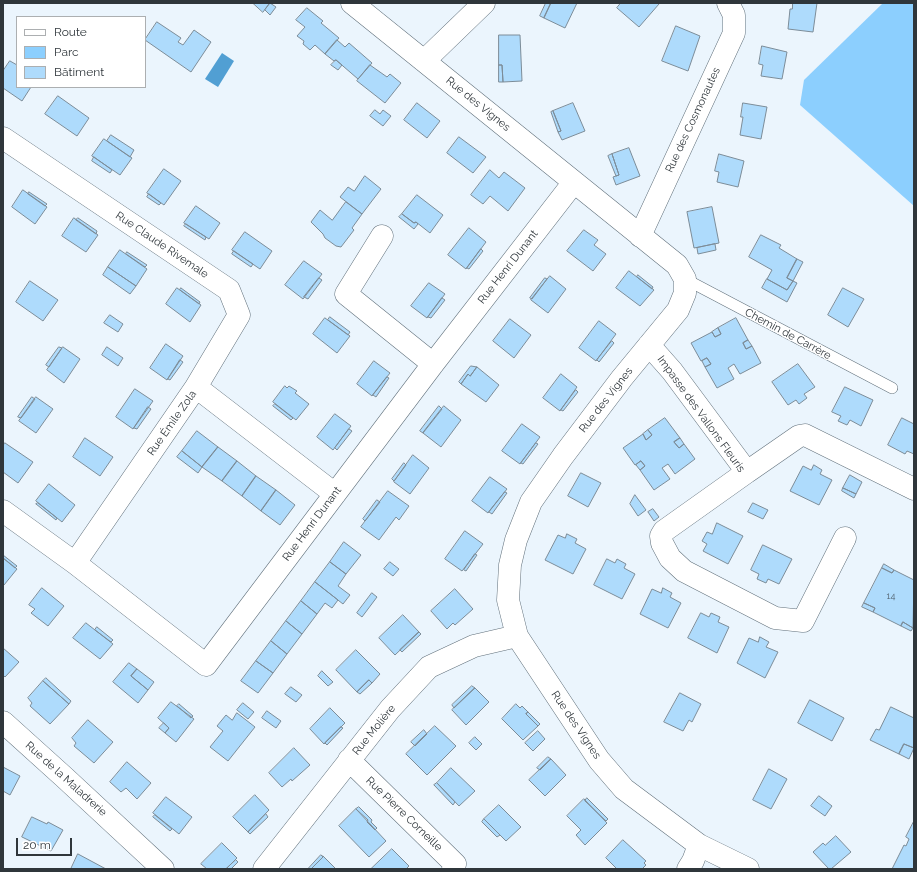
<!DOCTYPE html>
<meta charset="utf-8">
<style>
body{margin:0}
#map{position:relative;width:917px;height:872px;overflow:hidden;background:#ebf5fd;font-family:Raleway,sans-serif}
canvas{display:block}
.frame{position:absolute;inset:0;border:4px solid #2f363b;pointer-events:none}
.legend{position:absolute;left:16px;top:16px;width:130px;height:72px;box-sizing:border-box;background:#fff;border:1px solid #acafb1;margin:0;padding:5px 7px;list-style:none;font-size:12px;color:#2f363b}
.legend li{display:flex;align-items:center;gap:8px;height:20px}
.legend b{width:20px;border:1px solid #acafb1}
.scale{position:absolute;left:16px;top:838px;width:56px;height:18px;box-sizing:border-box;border:2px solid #2f363b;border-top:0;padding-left:5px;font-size:12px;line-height:14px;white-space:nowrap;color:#2f363b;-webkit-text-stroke:3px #fff;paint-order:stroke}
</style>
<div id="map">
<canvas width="917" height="872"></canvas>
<div class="frame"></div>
<ul class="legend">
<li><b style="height:5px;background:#fff"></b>Route</li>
<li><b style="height:11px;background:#8ccffe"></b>Parc</li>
<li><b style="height:11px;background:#aedbfc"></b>Bâtiment</li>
</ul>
<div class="scale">20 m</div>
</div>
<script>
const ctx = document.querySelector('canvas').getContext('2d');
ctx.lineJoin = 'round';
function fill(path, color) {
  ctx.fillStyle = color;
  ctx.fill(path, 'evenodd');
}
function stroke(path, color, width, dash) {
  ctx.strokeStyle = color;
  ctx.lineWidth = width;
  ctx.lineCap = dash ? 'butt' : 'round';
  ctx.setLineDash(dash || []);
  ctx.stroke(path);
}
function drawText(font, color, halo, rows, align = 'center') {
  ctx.font = font + ' Raleway,sans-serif';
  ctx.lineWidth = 3;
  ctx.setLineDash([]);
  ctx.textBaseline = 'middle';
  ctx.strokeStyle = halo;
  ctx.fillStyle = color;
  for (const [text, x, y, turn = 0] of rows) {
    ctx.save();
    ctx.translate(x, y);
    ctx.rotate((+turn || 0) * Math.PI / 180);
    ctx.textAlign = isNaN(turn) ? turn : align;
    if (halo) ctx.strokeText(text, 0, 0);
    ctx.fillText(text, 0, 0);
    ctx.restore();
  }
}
const green = new Path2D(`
 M883 3H914V206L800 105 804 80Z`);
const water = new Path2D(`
 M222 53 234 61 218 87 205 79Z`);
const building = new Path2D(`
 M253 3H270L263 12Z
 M270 3 276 7 270 15 265 10Z
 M546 3H551L544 18 540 16Z
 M551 3H577L565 28 544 18Z
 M621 3H658L659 4 639 27 617 8Z
 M793 3H817L813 32 788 29 790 9H792Z
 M307 8 323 21 321 23 339 38 325 54 315 45 310 50 303 44 304 41 297 36 305 27 296 20Z
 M157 22 181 38 178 42 183 45 194 30 211 42 191 72 145 40Z
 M676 26 700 36 688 71 662 61Z
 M499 35H520L522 81 503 82 502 65H499Z
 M337 40 345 47 349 43 372 63 358 79 336 60 334 61 325 54Z
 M762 46 787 52 782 79 761 76 763 65 759 64Z
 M336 60 342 65 338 70 331 65Z
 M10 61 17 65V87H31L22 101 3 88V71Z
 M370 65 387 77 390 74 401 83 385 103 357 81Z
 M499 65H502L503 82H499Z
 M58 96 89 118 77 136 45 114Z
 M417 103 440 121 427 138 404 120Z
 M573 103 585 131 562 140 558 132 561 131 553 111Z
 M743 103 767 107 761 139 740 135 743 117H741Z
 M375 110 380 114 383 110 391 116 383 126 370 116Z
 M553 111 561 131 558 132 551 112Z
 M111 135 134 150 130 157 107 141Z
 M459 137 486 157 473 173 447 153Z
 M104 139 132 158 120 175 92 156Z
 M629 148 640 176 616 185 613 177 619 175 612 154Z
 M612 154 619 175 616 176 608 156Z
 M719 154 744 161 738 187 717 182 719 172 715 171Z
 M94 157 112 170 110 173 92 161Z
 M164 169 181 181 164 205 147 193Z
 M490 170 499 178 504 172 525 188 508 211 490 196 483 204 471 195Z
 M365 176 381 189 362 214 340 197 348 187 354 191Z
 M23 190 47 207 35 224 12 207Z
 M29 192 47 204 45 206 28 194Z
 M149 194 161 203 159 205 147 197Z
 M417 195 443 215 430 233 416 222 414 223 402 214Z
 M346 202 362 214 352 228 354 230 341 247 336 246 325 238 323 234 311 222 320 210 332 220Z
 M196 206 220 223 209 239 184 223Z
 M712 207 719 243 694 248 687 212Z
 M402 214 414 223 416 222 418 224 414 229 399 217Z
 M74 218 98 235 86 252 62 236Z
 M78 218 97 231 96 234 76 220Z
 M186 224 206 237 205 240 184 226Z
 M469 228 486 242 466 269 448 255Z
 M584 230 598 240 594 245 606 254 593 271 567 251Z
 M245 232 272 251 260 269 232 250Z
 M761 235 781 245 779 248 797 259 787 278 793 281 787 290 767 279 772 270 749 257Z
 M715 244 716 250 698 254 697 248Z
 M481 249 483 251 469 269 467 268Z
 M120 250 147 269 136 286 108 267Z
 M234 251 253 264 251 267 232 254Z
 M127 252 147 265 145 267 126 254Z
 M797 259 803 262 793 281 787 278Z
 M304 261 322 274 303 299 285 285Z
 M108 267 136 286 130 294 103 275Z
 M629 271 654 290 640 306 616 288Z
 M638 275 653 287 652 289 637 277Z
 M550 276 566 289 548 313 531 300Z
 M319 278 322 280 308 299 304 297Z
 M545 278 547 279 532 299 530 298Z
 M767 279 787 290 793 281 797 283 787 302 762 288Z
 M30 281 58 300 43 321 16 302Z
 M429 283 445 294 427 318 411 306Z
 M177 288 201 305 190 322 166 304Z
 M181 288 200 302 199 304 180 290Z
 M843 288 864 299 848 327 828 315Z
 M442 298 445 300 431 318 428 317Z
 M110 315 123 324 118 332 104 323Z
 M330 317 350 332 348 335 328 320Z
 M325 318 350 336 337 353 313 334Z
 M736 318 748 340 743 343 746 349 752 346 761 363 740 374 734 364 728 368 734 379 717 388 705 367 711 364 707 358 701 361 691 343 712 332 715 337 721 334 718 328Z
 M510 319 531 335 514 358 493 341Z
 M599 321 616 334 596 361 579 348Z
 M718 328 721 334 715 337 712 332Z
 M748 340 752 346 746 349 743 343Z
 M612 341 614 343 599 362 597 360Z
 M166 344 183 356 167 380 150 368Z
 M59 347 62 348 49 367 46 365Z
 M63 347 80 359 64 383 47 370Z
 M107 347 123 358 118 366 102 355Z
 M707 358 711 364 705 367 702 361Z
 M180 360 183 362 170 380 168 379Z
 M374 361 390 373 372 396 357 384Z
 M798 364 815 387 804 394 807 398 799 404 796 400 788 405 772 382Z
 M471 366 477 367 470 376 468 374 461 384 459 382Z
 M477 367 499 385 486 402 461 384 468 374 470 376Z
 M561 374 577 387 560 411 543 398Z
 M387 377 389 378 376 397 373 395Z
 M285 386 287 388 289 386 297 391 295 393 309 404 296 420 273 402Z
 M845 387 873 400 861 426 850 420 847 425 838 421 841 416 832 412Z
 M135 389 153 401 133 429 116 417Z
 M576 390 578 392 563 411 561 410Z
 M32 397 35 399 21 418 18 417Z
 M36 397 53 409 36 433 19 421Z
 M275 404 293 418 291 420 273 406Z
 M439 406 442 409 423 433 420 431Z
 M444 406 461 420 441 447 423 433Z
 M148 407 151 409 137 429 134 428Z
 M335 414 351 426 333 450 317 437Z
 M665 418 680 438 674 442 679 448 684 444 695 459 675 474 668 464 662 468 670 479 654 490 640 470 645 466 641 461 635 465 623 448 643 434 646 440 652 435 648 430Z
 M902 418 914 424V454L907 451 905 454 888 445Z
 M522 424 540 437 520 464 502 451Z
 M349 429 352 431 337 450 335 448Z
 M648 430 652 435 646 440 643 434Z
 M197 431 218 447 202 467 182 451Z
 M85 438 113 457 100 476 73 457Z
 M680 438 684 444 679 448 674 442Z
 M5 443 33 462 18 483 3 472V446Z
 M536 443 538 444 523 464 521 463Z
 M218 447 237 461 222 481 202 467Z
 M182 451 202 467 198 473 177 457Z
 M413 455 429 468 410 494 394 482Z
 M237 461 256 476 242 496 222 481Z
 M641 461 645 466 640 470 636 465Z
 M404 463 406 465 394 481 392 479Z
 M814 465 822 470 820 474 832 480 819 505 790 491 803 466 811 470Z
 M581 473 601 483 588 507 568 496Z
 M850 475 862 482 856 494 843 488Z
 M256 476 276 490 261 511 242 496Z
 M490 477 507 489 488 513 472 501Z
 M49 484 75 505 62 522 36 501Z
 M843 488 856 494 854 498 842 491Z
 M276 490 295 505 280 525 261 511Z
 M388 491 409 506 399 520 396 517 379 540 361 527Z
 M505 492 507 493 492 514 489 512Z
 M635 495 646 510 638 516 630 504Z
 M377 500 380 502 365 521 363 519Z
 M38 503 57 518 56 520 36 504Z
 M753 503 768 510 763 519 748 512Z
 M653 509 659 517 654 521 648 512Z
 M717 523 743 536 728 564 703 551 707 544 702 541 707 532 712 534Z
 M465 531 483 544 462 571 445 559Z
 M567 534 577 539 575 543 586 549 573 574 545 560 558 535 565 538Z
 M344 542 361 555 346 574 330 562Z
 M763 545 792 559 779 584 768 579 766 583 757 579 759 574 751 570Z
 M475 554 477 555 466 571 464 570Z
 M3 555 17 566 15 568 3 558Z
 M3 558 17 569 4 585 3 584Z
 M607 559 615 563 617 559 626 564 624 568 635 574 622 599 594 585Z
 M330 562 346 574 338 586 350 595 343 604 315 582Z
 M390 562 399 569 393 576 384 569Z
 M884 564 894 570 892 573 882 568Z
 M882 568 892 573 894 570 914 580 913 628 903 622 901 626 873 612 875 608 864 603Z
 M315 582 338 600 332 608 325 603 317 614 301 601Z
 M42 588 64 606 48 626 31 613 35 609 29 605Z
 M663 588 672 593 670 597 681 603 668 628 640 614 652 589 661 593Z
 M455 589 473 609 455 625 453 623 447 629 431 611Z
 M372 593 377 597 362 617 357 613Z
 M301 601 317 614 302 634 286 621Z
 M864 603 875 608 873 612 862 607Z
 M701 613 709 617 711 613 720 617 718 622 729 627 717 653 688 638Z
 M403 615 419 632 395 655 379 638Z
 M286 621 302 634 287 654 271 641Z
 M903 622 913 628 911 631 901 626Z
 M86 623 113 644 100 659 73 638Z
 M97 627 113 640 111 642 95 630Z
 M419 632 421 634 402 652 400 650Z
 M760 637 769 642 766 647 778 652 765 678 737 663 749 638 758 642Z
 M271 641 287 654 273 673 256 661Z
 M3 648 19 662 5 677 3 675Z
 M356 650 380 674 372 683 369 680 357 692 336 670Z
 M256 661 273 673 258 693 241 681Z
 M129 663 137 669 131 676 148 690 138 703 113 682Z
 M137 669 154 682 148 690 131 676Z
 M322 671 333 682 328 686 318 676Z
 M46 678 71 701 69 704 43 681Z
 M369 680 372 683 360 694 357 692Z
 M43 681 69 704 50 724 30 706 32 703 28 698Z
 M472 686 475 688 454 708 452 705Z
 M291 687 302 695 296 702 285 694Z
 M475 688 489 702 466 725 452 710Z
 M680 693 701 704 692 722 689 720 683 731 664 722Z
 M810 700 844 718 832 741 798 723Z
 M171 702 194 719 176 742 165 733 169 728 158 718Z
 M243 703 254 712 248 719 237 710Z
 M179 704 193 716 191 718 177 706Z
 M516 704 520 708 522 706 528 712 526 714 538 726 523 740 502 719Z
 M891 707 914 718V748L904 744 899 754 870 740 876 729 879 730Z
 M330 708 345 723 324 744 310 729Z
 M267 711 281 721 276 728 262 718Z
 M528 712 540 724 538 726 526 714Z
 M237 713 255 727 228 761 210 747 223 731 217 726 226 715 232 720Z
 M88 720 113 742 94 763 74 746 76 743 72 738Z
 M164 723 169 728 165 733 159 728Z
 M435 726 456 746 427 775 406 754Z
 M341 727 343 728 327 745 325 743Z
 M424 730 427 734 415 746 411 742Z
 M538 731 545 739 533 751 525 743Z
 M475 737 482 744 476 750 469 743Z
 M904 744 914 748 909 759 899 754Z
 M294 748 310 765 292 781 291 779 282 787 269 773Z
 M548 757 551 759 540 770 537 768Z
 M551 759 566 775 545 796 529 780Z
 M127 762 151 783 137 799 126 788 121 792 110 782Z
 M3 767 20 776 10 795 3 791Z
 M451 768 475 791 459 806 437 783Z
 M769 769 787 779 771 809 753 800Z
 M437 783 455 802 453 805 434 785Z
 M255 795 269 810 248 832 233 817Z
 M819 796 832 806 825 816 811 806Z
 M166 797 192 817 179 834 153 813Z
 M587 798 608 819 606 821 585 801Z
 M584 799 607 823 585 845 576 835 581 830 567 816Z
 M499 805 521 827 506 841 484 819Z
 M359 807 372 820 371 822 377 828 375 830 367 822 368 820 356 809Z
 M356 809 386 841 369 857 339 826Z
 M266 814 268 817 250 834 248 832Z
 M155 815 172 829 170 831 153 817Z
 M32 817 47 824 48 822 63 830 51 851 22 837Z
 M484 819 500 835 497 837 482 822Z
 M914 821V869H892L904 845 906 846 909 839 906 837Z
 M836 836 851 852 831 869H829L813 852 823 843 825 845Z
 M623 840 646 861 644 863 646 865 642 869H617L606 858Z
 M222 843 237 858 226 869H207L201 864Z
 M392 849 409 866 406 869H371Z
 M78 854 106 869H71Z
 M321 855 323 857 311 869H308Z
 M323 856 336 869H311L323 857Z
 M236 860 238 862 231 869H226Z`);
const lane = new Path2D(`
 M685 279 892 388`);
const street = new Path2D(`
 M352 3 424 61
 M484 3 424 61 677 265 685 279V293L678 310 622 378 563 456 531 502 516 540 510 565 508 600 517 636 599 760 624 789 699 845 748 869
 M3 138 229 290 239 315 196 387
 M382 236 346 294 433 364
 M640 236 734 33V15L728 3
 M649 345 672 371 747 472 664 531 661 536 662 543 670 558 684 571 775 618 803 621 845 538
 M747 472 799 436 805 435 914 489
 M3 511 75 563 206 665 433 364 574 182
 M75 563 196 387 335 494
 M3 722 64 777 163 869
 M349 760 455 864 453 869
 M264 869 390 709 429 667 474 646 517 636
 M688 869 693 861 699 845`);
const numberNames = [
 ["14",891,596]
];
const streetNames = [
 ["Rue des Vignes",478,104,39],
 ["Rue des Cosmonautes",693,120,-65],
 ["Rue Claude Rivemale",162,245,34],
 ["Rue Henri Dunant",508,267,-52],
 ["Chemin de Carrère",788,334,28],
 ["Rue des Vignes",606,400,-52],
 ["Impasse des Vallons Fleuris",701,414,54],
 ["Rue Émile Zola",172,423,-55],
 ["Rue Henri Dunant",312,524,-53],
 ["Rue des Vignes",576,725,56],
 ["Rue Molière",374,730,-51],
 ["Rue de la Maladrerie",66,779,42],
 ["Rue Pierre Corneille",404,814,44]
];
fill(green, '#8ccffe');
fill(water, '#519fd3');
fill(building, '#aedbfc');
stroke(building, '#7c8c98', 1);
stroke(lane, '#61707b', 12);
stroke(street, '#61707b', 23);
stroke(lane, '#fff', 11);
stroke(street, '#fff', 22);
drawText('9px', '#4f5f6b', null, numberNames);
drawText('11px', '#2f363b', '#fff', streetNames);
</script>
